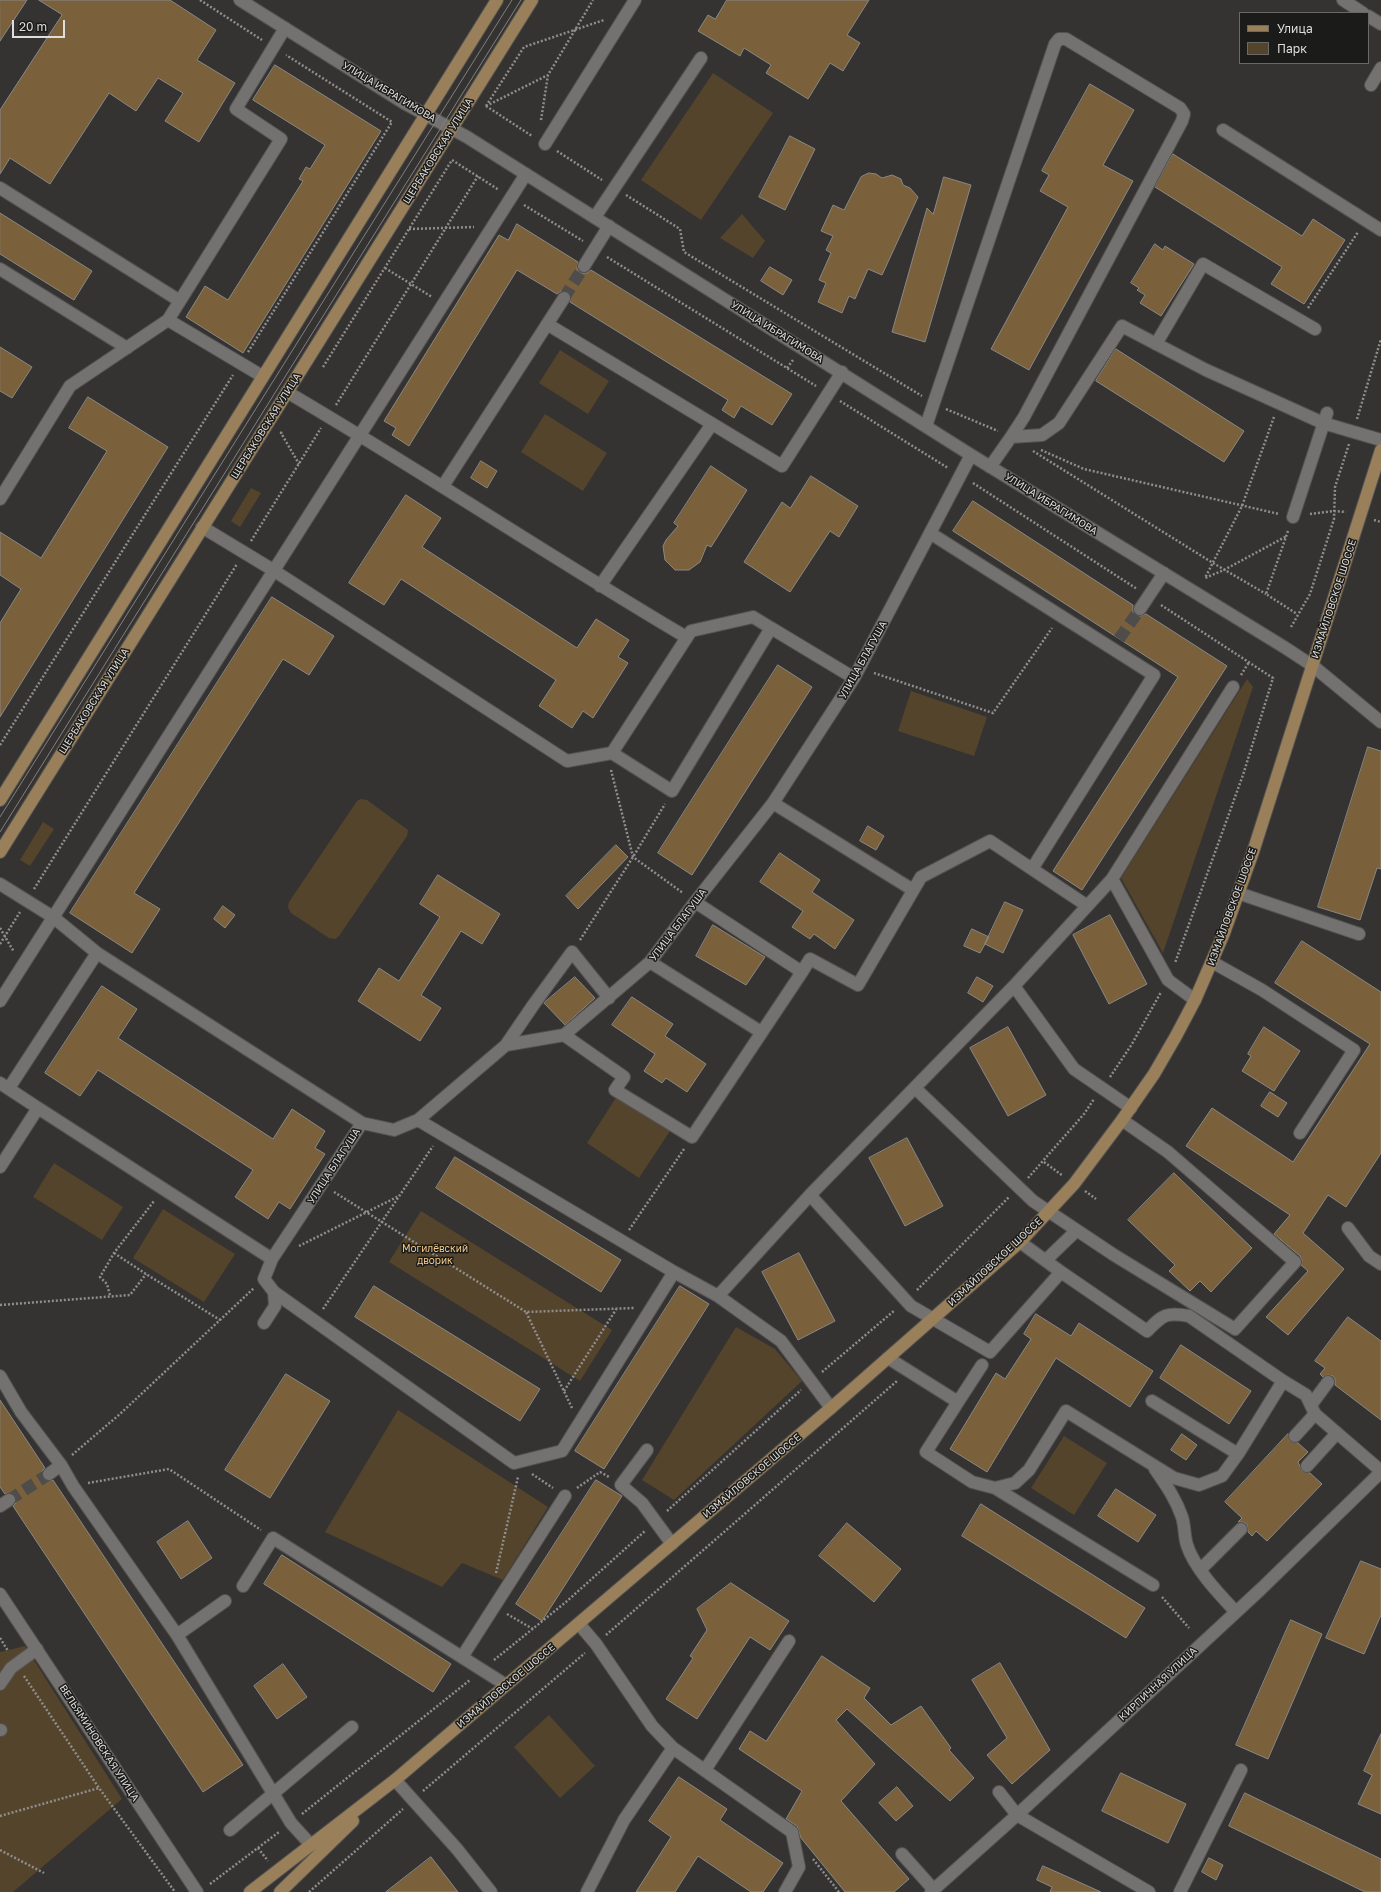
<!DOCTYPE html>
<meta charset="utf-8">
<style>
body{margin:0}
#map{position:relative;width:1381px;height:1892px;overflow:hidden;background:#343331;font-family:"Golos Text",sans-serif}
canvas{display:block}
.legend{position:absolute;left:1239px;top:12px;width:130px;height:52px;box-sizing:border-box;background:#1b1b1a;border:1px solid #696968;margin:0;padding:5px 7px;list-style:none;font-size:12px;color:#dfdedd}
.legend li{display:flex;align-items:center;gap:8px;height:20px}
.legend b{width:20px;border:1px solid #696968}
.scale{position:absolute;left:12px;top:20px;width:53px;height:18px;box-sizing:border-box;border:2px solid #dfdedd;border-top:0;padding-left:5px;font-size:12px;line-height:14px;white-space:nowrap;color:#dfdedd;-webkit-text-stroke:3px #1b1b1a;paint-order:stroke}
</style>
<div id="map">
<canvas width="1381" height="1892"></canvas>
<ul class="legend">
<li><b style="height:5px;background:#99805a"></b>Улица</li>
<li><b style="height:11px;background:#54442c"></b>Парк</li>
</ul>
<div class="scale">20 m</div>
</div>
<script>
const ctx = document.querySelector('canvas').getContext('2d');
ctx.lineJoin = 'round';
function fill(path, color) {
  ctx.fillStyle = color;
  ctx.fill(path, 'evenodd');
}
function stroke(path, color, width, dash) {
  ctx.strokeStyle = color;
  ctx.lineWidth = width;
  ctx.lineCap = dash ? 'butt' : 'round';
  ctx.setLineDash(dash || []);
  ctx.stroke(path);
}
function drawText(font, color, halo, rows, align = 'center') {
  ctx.font = font + ' "Golos Text",sans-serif';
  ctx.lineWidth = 3;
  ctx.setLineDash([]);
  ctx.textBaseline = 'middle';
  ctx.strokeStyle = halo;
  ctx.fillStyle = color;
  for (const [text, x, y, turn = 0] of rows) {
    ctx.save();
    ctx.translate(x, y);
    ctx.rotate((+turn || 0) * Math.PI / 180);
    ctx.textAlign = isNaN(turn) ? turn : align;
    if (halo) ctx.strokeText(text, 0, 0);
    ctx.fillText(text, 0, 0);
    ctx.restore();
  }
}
const green = new Path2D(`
 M713 73 773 113 701 220 641 180Z
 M742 214 765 241 753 258 720 238Z
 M560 350 609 381 588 414 539 383Z
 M545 414 607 453 583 491 521 452Z
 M251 488 261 493 240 527 231 521Z
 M1247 679 1253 687 1163 953 1121 878Z
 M911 691 987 717 974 756 898 731Z
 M361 799 367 800 408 830 407 836 339 936 335 939 329 938 291 913 288 907 289 902 357 801Z
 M43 822 54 829 30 866 20 860Z
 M617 1096 670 1131 639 1178 587 1143Z
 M54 1163 123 1207 102 1240 33 1197Z
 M163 1209 235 1254 204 1302 133 1258Z
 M421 1211 612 1330 580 1381 389 1262Z
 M736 1327 775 1349 802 1381 674 1500 642 1480Z
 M398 1410 548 1507 503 1580 462 1563 442 1587 325 1532Z
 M1064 1436 1107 1463 1074 1515 1031 1488Z
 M25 1646 122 1799 13 1892H0V1652Z
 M549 1715 595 1766 560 1798 514 1747Z`);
const building = new Path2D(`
 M0 0H27L0 41Z
 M39 0H170L216 30 197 60 235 83 199 142 165 121 183 93 158 78 136 111 109 93 50 184 10 158 0 174V110L62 15Z
 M727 0H869L847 35 860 43 843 71 830 63 808 99 766 73 771 65 744 48 740 56 698 31 708 15 715 19Z
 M275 65 381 131 243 353 186 317 205 286 228 300 303 181 299 179 306 167 310 169 325 145 253 100Z
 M1090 84 1134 110 1103 165 1133 181 1029 370 991 349 1068 207 1040 191 1049 175 1042 171Z
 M790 136 815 149 785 210 759 197Z
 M1173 154 1302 236 1313 219 1345 240 1304 304 1271 284 1282 267 1155 187Z
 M869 173 876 174 882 178 892 175 901 179 903 185 910 188 918 197 882 275 868 269 855 299 849 296 842 313 818 302 826 283 819 280 831 253 826 250 833 236 821 231 833 205 844 210 861 177Z
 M944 177 971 185 925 342 892 332 927 208 933 214Z
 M0 213 92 271 74 300 0 254Z
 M517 224 578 262 577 269 580 273H587L591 270 792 394 772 425 741 406 734 418 722 410 728 400 570 302 571 295 568 292 561 291 557 294 517 270 409 446 392 435 396 428 384 421 499 235 508 240Z
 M1155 244 1163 250 1165 246 1194 264 1161 316 1140 303 1145 295 1137 290 1139 288 1131 283Z
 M770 267 792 280 783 295 761 281Z
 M0 347 32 367 12 398 0 391Z
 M1116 349 1244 431 1224 462 1096 381Z
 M88 397 168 447 0 717V623L21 589 0 575V532L41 558 107 451 69 428Z
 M481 461 497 471 487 488 471 478Z
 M711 466 747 490 711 547 707 545 700 562 689 570H675L665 560 663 546 666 540 678 526 674 523Z
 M811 476 858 506 839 537 830 531 790 592 744 562 782 502 790 508Z
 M406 495 441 518 422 547 577 648 596 619 629 640 618 657 628 663 593 718 583 711 572 728 539 706 556 680 401 579 384 605 349 583Z
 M973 501 1133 605V612L1136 615 1140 616 1146 614 1227 666 1082 890 1053 871 1178 677 953 531Z
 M272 597 334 636 309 675 283 659 134 893 160 909 132 953 70 913Z
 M778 665 812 687 692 875 658 853Z
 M1368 747 1381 751V869L1377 868 1360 920 1318 907Z
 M868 826 884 836 876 850 860 841Z
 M616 845 628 857 578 909 566 896Z
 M780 853 820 880 812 892 854 920 835 949 814 934 810 939 792 927 803 911 760 882Z
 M438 875 500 914 482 944 461 931 421 995 441 1008 420 1041 358 1001 379 968 399 981 440 917 420 904Z
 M1005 902 1023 910 1003 953 985 944Z
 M223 906 235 915 225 928 214 919Z
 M1110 915 1147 984 1109 1004 1073 935Z
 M713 925 765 957 746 985 696 956Z
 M972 929 989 937 980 953 964 946Z
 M1302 941 1381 992V1153L1346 1207 1328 1195 1303 1233 1344 1269 1288 1335 1266 1317 1308 1271 1301 1265 1302 1260 1300 1256 1274 1234 1290 1215 1186 1146 1212 1108 1293 1162 1370 1044 1275 983Z
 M575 977 595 998 565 1025 544 1003Z
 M977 977 993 986 983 1002 968 993Z
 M102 986 137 1009 118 1038 273 1139 292 1109 325 1131 315 1148 325 1154 290 1209 279 1202 268 1219 235 1197 253 1170 98 1070 80 1096 45 1073Z
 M632 997 673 1024 665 1036 706 1064 687 1092 666 1078 662 1083 644 1071 655 1054 612 1025Z
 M1008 1027 1046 1095 1008 1116 970 1048Z
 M1264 1027 1300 1051 1274 1091 1242 1071 1251 1056 1248 1054Z
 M1270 1092 1287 1103 1278 1117 1261 1106Z
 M907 1138 943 1206 905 1226 869 1158Z
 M455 1157 621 1260 601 1292 436 1188Z
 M1174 1173 1252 1248 1211 1292 1200 1281 1190 1291 1169 1271 1175 1265 1128 1220Z
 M799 1253 835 1321 798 1340 762 1272Z
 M374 1286 540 1389 520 1421 355 1317Z
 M680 1286 709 1304 604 1469 575 1451Z
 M1036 1314 1071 1336 1079 1323 1153 1371 1130 1407 1056 1358 987 1472 950 1449 996 1373 1005 1379 1031 1339 1024 1334Z
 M1348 1317 1381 1341V1420L1335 1385V1379L1333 1376 1328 1375 1323 1377 1320 1374 1325 1368 1315 1361Z
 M1181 1345 1251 1391 1229 1424 1160 1378Z
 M286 1374 330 1401 270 1498 225 1470Z
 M0 1400 45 1468 42 1471 43 1478 46 1481 53 1480 243 1765 203 1792 13 1506 16 1503 15 1496 12 1493 5 1494 0 1487Z
 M1182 1434 1197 1445 1186 1460 1171 1450Z
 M1288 1434 1290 1441 1298 1443 1308 1452 1298 1462 1302 1471 1310 1473 1322 1484 1267 1541 1256 1531 1252 1536 1248 1532 1247 1524 1243 1522H1238L1242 1518 1225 1502Z
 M596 1480 622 1496 542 1621 516 1604Z
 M1116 1489 1156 1515 1138 1542 1098 1516Z
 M981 1504 1145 1608 1126 1638 962 1536Z
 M188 1521 212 1558 181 1579 157 1542Z
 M847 1523 901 1569 874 1602 819 1556Z
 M282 1555 451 1664 433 1692 264 1584Z
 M1361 1561 1381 1569V1615L1364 1654 1326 1638Z
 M731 1583 789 1621 770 1650 750 1637 697 1719 666 1699 693 1658 690 1656 707 1630 697 1609Z
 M1291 1620 1322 1634 1268 1759 1236 1745Z
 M822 1656 870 1688 864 1698 891 1725 921 1706 951 1748 949 1750 974 1778 950 1801 847 1709 836 1720 875 1764 841 1801 909 1879 894 1892H845L801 1838 797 1826 786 1819 802 1791 739 1749 750 1731 766 1741Z
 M1000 1663 1050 1750 1012 1784 987 1755 1007 1738 972 1680Z
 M283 1664 307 1697 277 1719 254 1686Z
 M1381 1734V1814L1358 1804 1372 1775 1364 1771Z
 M1121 1773 1186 1804 1168 1843 1102 1811Z
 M679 1777 727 1809 720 1820 783 1863 763 1892H751L698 1856 675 1892H636L671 1837 649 1821Z
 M897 1787 913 1806 896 1821 879 1803Z
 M1245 1793 1381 1859V1892H1365L1229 1826Z
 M431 1857 458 1892H386Z
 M1209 1858 1223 1865 1216 1880 1202 1872Z
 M1043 1866 1059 1873 1101 1892H1050L1052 1887 1037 1880Z`);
const minorTunnel = new Path2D(`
 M564 298 584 266
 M1119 639 1140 609
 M9 1500 49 1474`);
const path = new Path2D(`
 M200 0 262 40
 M486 106 532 136
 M486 106 524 47 604 20
 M486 106 548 75
 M541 120 548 75 593 0
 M557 151 602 180
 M626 195 680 229 684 252 922 396
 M524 205 583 241
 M409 229 474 227
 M607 257 816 386
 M385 268 432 297
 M1308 308 1358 232
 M248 352 392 122 286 55
 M323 367 452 160 499 190
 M787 368 793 360
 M840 401 948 468
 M336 405 478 176
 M946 409 998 431
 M1274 417 1242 506 1205 578 1224 570 1287 536
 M1357 419 1381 339
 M282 432 281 433 299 464
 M1041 450 1084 469 1279 514
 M1033 451 1213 563 1266 594
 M973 483 1137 589
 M1310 514 1334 511 1346 512
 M1374 520 1381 522
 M1288 531 1266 594 1297 614
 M251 541 321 428
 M1161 605 1273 678 1243 775 1175 963
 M1291 627 1310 594 1334 519 1335 487 1349 444
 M874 673 993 713 1052 628
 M1241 675 1249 662
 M0 745 233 375
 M611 770 633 857 683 893
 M34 889 237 564
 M0 928 14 952
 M580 940 633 857 665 804
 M0 944 20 912
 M1110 1077 1132 1044 1161 992
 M1044 1162 1063 1176
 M1028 1178 1084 1114 1094 1099
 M1085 1191 1096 1199
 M334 1192 526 1312
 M629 1230 684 1149
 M299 1246 399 1196
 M114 1253 146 1274 220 1320
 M917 1290 1009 1197
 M110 1295 107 1284 100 1277 114 1253 154 1201
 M0 1305 130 1295 146 1274
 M323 1309 433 1146
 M822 1372 895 1310
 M564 1391 617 1308
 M572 1408 526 1312 634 1308
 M72 1455 120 1414 254 1288
 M532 1474 553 1488
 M88 1483 169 1469 261 1530
 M577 1488 600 1472 609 1477
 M667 1511 801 1390
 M496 1573 518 1477
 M1162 1597 1189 1628
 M507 1614 533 1629
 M606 1635 897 1381
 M0 1638 8 1651
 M494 1660 566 1602 645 1531
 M24 1676 99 1788 175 1892
 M423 1791 585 1653
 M302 1814 470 1680
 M0 1816 99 1788
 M258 1848 268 1861
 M0 1850 44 1873
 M813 1859 839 1892
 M210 1884 279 1832
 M309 1892 403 1809`);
const minor = new Path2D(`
 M240 0 404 103 467 137 971 455 1284 647 1313 666 1381 722
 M1343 0 1363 13
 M1368 16 1381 24
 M1371 85 1381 68
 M1223 130 1381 230
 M545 144 635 0
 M0 188 180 301
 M595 217 701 58
 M584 266 609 226
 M0 269 127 348
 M547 324 782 466 842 372
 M1156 344 1203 264 1315 329
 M262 376 168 320 281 139 236 109 285 28
 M287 392C422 471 552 558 686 637
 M926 426 1055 44 1059 39H1066L1180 108 1184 114 1182 121 1024 417 1011 437
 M990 467 1011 437 1042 435 1059 423 1122 326 1206 370 1323 423 1381 440
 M443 486 564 298
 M0 499 70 386 168 320
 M1293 517 1327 413
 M202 527 273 570 567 761 612 753 691 631 753 617 771 628
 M930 533 1154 675 1032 869
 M600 586 712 424
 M1140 609 1164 573
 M612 753 672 791 771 628 854 678
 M773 803 913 890
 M1112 879 1168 980 1195 1000
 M0 884 53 917 97 953 362 1123
 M1238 893 1359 934
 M650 962 761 1032
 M1212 962 1262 990 1354 1050 1300 1133
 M802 972 810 959 858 985 921 877 990 841 1086 905
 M1014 986 1074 1069 1131 1108
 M0 1001 526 174
 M564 1035 624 1077 615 1090 692 1137 802 972 695 902
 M506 1045 534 1004 572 952 609 998
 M0 1083 38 1108 0 1167
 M9 1088 97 953
 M915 1088 1033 1201 1114 1255 1235 1329 1295 1262 1168 1152 1122 1120
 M38 1108 272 1259
 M418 1120 674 1272 718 1296 781 1341 831 1408
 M810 1195 911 1306 990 1352 1061 1272
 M1348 1228 1369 1256 1381 1264
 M1020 1242 1061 1272 1147 1331C1163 1315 1165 1312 1189 1316L1283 1381 1306 1395 1315 1414 1381 1471
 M1046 1260 1076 1231
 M674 1272 562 1451 514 1463 274 1292 264 1279 272 1259 362 1123 394 1130 418 1120 506 1045 564 1035 650 962 695 902 773 803 854 678 971 455
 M718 1296 810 1195 1014 986 1112 879 1233 687
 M264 1323 275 1306 274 1292
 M888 1358 958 1402 982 1365
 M0 1376 21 1412 61 1465 73 1486 177 1635 291 1823 311 1845
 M1152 1401 1238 1454 1283 1381
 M958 1402 926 1452 972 1482 995 1488 1015 1483 1029 1470 1066 1411 1174 1478 1199 1485 1222 1476 1238 1454
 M1311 1405 1328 1382
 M1295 1436 1315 1414
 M647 1450 621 1485 642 1503 672 1544
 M1307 1466 1337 1433
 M1155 1469C1166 1485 1176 1499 1182 1517 1185 1526 1184 1536 1187 1545 1194 1568 1220 1595 1236 1612
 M49 1474 61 1465
 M995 1488 1153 1585
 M0 1506 9 1500
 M1201 1569 1241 1529
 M243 1586 273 1538 506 1685
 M0 1594 197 1892
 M579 1624 596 1644 652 1726 673 1748 792 1832 799 1867 785 1892
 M177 1635 225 1601
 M462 1657 565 1496
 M0 1684 11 1668 37 1649
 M0 1730H1
 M705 1770 789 1641
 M395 1780 457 1849 491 1892
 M999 1792 1017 1815 1149 1892
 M230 1830 352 1727
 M902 1854 934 1890
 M587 1892 624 1820 673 1748
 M931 1892 1017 1815 1261 1589 1381 1472
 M1180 1892 1241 1770`);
const major = new Path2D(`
 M0 800 497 0
 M0 852 532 0
 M250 1892 395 1780 831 1408 1020 1242 1074 1184 1122 1120 1154 1074 1176 1036 1195 1000 1224 933 1253 852 1381 450
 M280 1892 353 1821`);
const tram = new Path2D(`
 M0 817 512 0
 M0 832 521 0`);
const streetNames = [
 ["УЛИЦА ИБРАГИМОВА",389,92,31],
 ["ЩЕРБАКОВСКАЯ УЛИЦА",438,151,-58],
 ["УЛИЦА ИБРАГИМОВА",777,332,32],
 ["ЩЕРБАКОВСКАЯ УЛИЦА",266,426,-58],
 ["УЛИЦА ИБРАГИМОВА",1051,504,32],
 ["ИЗМАЙЛОВСКОЕ ШОССЕ",1334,599,-72],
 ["УЛИЦА БЛАГУША",863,660,-61],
 ["ЩЕРБАКОВСКАЯ УЛИЦА",94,701,-58],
 ["ИЗМАЙЛОВСКОЕ ШОССЕ",1232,907,-70],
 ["УЛИЦА БЛАГУША",678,925,-53],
 ["УЛИЦА БЛАГУША",334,1166,-57],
 ["ИЗМАЙЛОВСКОЕ ШОССЕ",995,1262,-43],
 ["ИЗМАЙЛОВСКОЕ ШОССЕ",752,1476,-40],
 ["КИРПИЧНАЯ УЛИЦА",1158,1684,-43],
 ["ИЗМАЙЛОВСКОЕ ШОССЕ",506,1686,-40],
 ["ВЕЛЬЯМИНОВСКАЯ УЛИЦА",99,1743,57]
];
const parkNames = [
 ["Могилёвский",435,1249],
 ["дворик",435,1261]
];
fill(green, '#54442c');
fill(building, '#7a613b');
stroke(building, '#898885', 1);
stroke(minorTunnel, '#4e4d4b', 12, [12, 6]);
stroke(minor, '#535250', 14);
stroke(major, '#535250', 14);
stroke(path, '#8f8e8d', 2.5, [2, 2]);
stroke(minor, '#747270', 12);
stroke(major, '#99805a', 12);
stroke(tram, '#81807f', 1);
drawText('10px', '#dfdedd', '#1b1b1a', streetNames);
drawText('10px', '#f3c98a', '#1b1b1a', parkNames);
</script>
